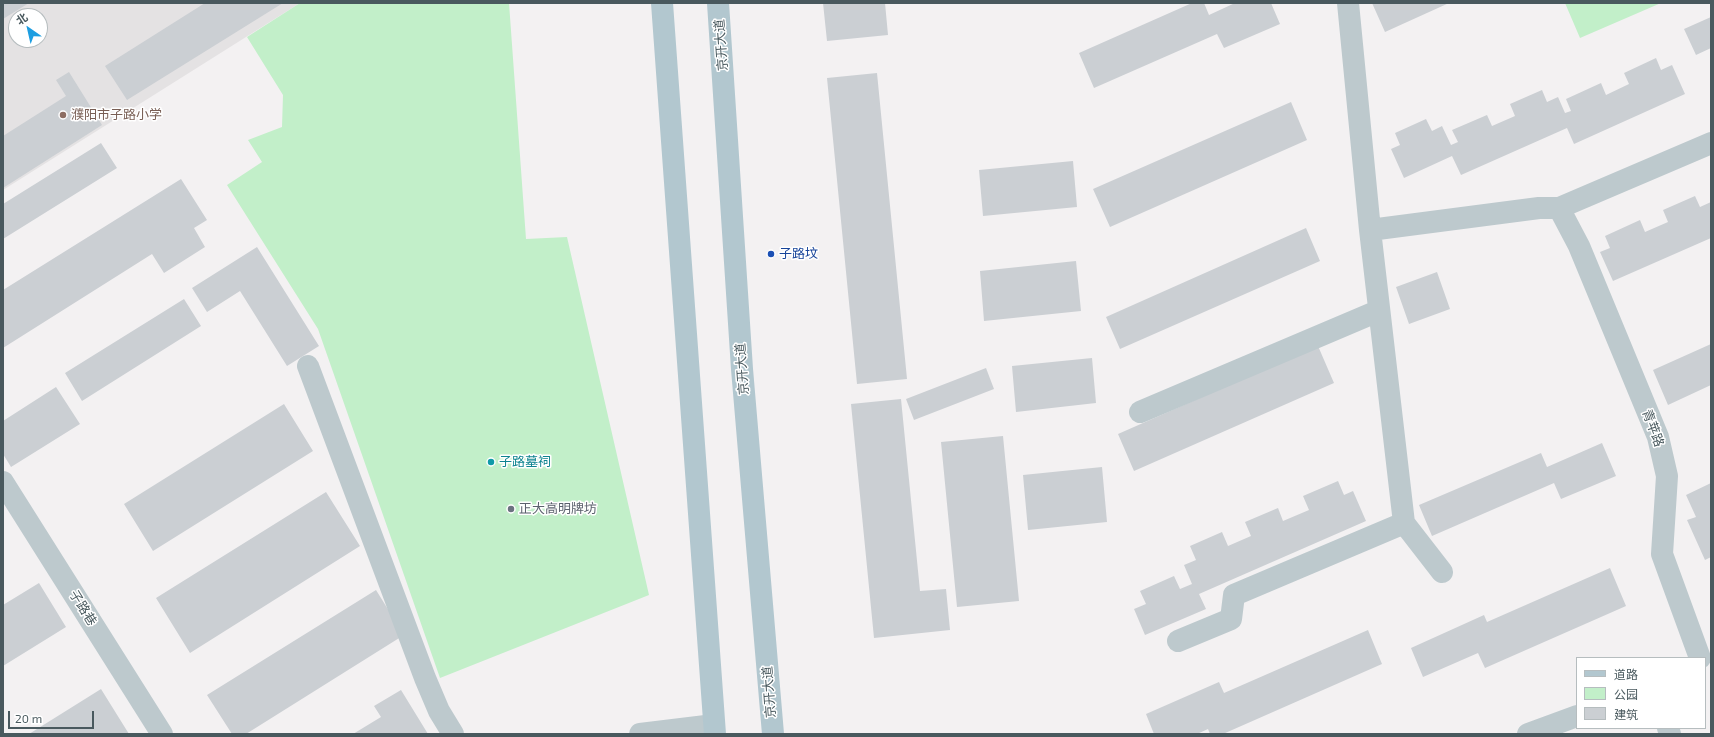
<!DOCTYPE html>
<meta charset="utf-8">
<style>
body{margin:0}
#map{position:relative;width:1714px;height:737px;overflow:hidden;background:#f3f1f2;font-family:"Exo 2","Noto Sans SC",sans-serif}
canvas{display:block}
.frame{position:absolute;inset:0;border:4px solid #49595e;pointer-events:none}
.legend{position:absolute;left:1576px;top:657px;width:130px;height:72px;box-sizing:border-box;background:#fff;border:1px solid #b6bdbf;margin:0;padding:5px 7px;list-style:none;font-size:12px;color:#49595e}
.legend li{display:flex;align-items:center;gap:8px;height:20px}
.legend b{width:20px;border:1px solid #b6bdbf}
.north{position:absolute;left:8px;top:8px;width:40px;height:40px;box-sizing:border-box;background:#fff;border:1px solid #b6bdbf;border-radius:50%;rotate:326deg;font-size:11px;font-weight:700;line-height:16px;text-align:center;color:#49595e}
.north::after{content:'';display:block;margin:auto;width:14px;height:18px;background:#1e9ee1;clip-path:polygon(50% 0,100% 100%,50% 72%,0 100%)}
.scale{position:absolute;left:8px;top:711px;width:86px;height:18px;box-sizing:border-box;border:2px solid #49595e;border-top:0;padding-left:5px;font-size:12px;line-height:14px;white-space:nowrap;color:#49595e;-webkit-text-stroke:3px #fff;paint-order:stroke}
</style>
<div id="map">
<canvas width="1714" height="737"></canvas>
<div class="frame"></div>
<ul class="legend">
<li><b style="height:5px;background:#b2c7cf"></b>道路</li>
<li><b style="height:11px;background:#c2efc9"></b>公园</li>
<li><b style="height:11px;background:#cbcfd3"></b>建筑</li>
</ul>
<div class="north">北</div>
<div class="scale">20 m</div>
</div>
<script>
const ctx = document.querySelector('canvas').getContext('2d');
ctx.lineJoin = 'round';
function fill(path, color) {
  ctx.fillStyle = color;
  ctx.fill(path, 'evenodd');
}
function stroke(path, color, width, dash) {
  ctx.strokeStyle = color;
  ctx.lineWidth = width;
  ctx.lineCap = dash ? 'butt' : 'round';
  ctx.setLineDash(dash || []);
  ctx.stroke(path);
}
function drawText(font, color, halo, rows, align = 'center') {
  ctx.font = font + ' "Exo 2","Noto Sans SC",sans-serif';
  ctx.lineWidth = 3;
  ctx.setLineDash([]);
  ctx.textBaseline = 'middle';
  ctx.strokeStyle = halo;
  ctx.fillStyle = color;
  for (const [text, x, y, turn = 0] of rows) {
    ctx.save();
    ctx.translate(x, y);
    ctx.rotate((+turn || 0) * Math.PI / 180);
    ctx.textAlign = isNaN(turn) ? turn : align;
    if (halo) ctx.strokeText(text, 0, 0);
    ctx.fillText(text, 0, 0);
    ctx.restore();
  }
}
const education = new Path2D(`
 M3 3H300L3 190ZM16 16H40V40H16Z`);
const green = new Path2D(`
 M300 3H509L526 239 567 237 649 595 440 678 318 329 227 185 262 162 248 140 282 127 283 95 247 37Z
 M1565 3H1661L1580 38Z`);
const building = new Path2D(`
 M3 3H29L3 19Z
 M205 3H283L127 100 105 66Z
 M823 3H885L888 35 827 41Z
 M1192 3H1204L1209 15 1235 3H1271L1280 24 1224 48 1217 34 1094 88 1079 53Z
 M1372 3H1449L1385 32Z
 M1711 17V48L1696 55 1684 29Z
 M1656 58 1661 70 1672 65 1685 94 1574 144 1567 128 1461 175 1452 156 1404 178 1391 149 1400 145 1395 133 1426 119 1432 131 1442 126 1451 145 1458 142 1452 130 1487 115 1492 126 1515 116 1510 104 1542 90 1547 102 1558 97 1565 113 1571 111 1566 99 1601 83 1606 95 1629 84 1624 73Z
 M69 72 102 125 3 188V136L66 96 56 80Z
 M877 73 907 379 857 384 827 78Z
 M1291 102 1307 140 1110 227 1093 189Z
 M101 143 117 168 3 239V204Z
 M1073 161 1077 207 983 216 979 170Z
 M181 179 207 220 194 228 205 247 164 273 152 254 3 348V290Z
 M1695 196 1700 207 1711 202V238L1613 281 1600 252 1610 248 1605 236 1640 220 1645 232 1668 222 1663 210Z
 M1306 228 1320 261 1120 349 1106 317Z
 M257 247 319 346 287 366 240 291 207 312 192 288Z
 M1076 261 1081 311 984 321 980 271Z
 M1437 272 1450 309 1409 324 1396 287Z
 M184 299 201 326 82 401 65 373Z
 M1711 344V385L1668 405 1653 370Z
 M1318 346 1334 383 1134 471 1118 434Z
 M1092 358 1096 403 1016 412 1012 366Z
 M986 368 994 389 914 420 906 399Z
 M56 387 80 424 11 467 3 454V421Z
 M901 399 920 591 946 589 950 630 874 638 851 404Z
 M284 404 313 451 153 551 124 504Z
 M1003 436 1019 601 957 607 941 442Z
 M1602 443 1616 476 1561 499 1554 483 1432 536 1419 505 1541 453 1547 467Z
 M1102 467 1107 522 1028 530 1023 475Z
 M1338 481 1344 495 1353 491 1366 521 1199 594 1206 609 1145 635 1134 609 1146 604 1140 591 1174 576 1180 589 1192 584 1184 565 1196 560 1190 546 1222 532 1228 546 1251 536 1245 522 1278 508 1283 521 1309 510 1303 496Z
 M1711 483V557L1705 560 1687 520 1696 517 1686 495Z
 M326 492 360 546 190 653 156 598Z
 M1610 568 1626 606 1485 668 1478 653 1423 677 1411 648 1484 615 1487 622Z
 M39 583 66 627 3 666V605Z
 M376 590 404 635 246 734H232L207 695Z
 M1368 630 1382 664 1223 734H1210L1208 729 1197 734H1154L1146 714 1219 682 1224 693Z
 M101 689 129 734H29Z
 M401 690 428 734H353L381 717 374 706Z`);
const minor = new Path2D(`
 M1348 3 1370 230 1539 208H1559L1711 143
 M1559 208 1579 246 1658 437 1667 476 1662 554 1700 658
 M1370 230 1404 523 1442 572
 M308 366 425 678 439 711 453 734
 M1140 412 1378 311
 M3 482 162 734
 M1178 641 1231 619 1234 595 1404 523
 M1668 728 1670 734
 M640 734 714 725
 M1528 734 1577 716`);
const major = new Path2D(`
 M662 3 715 734
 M718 3 742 369 773 734`);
const markers = [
 [63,115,4,"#8d6e63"],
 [771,254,4,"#1a4fb4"],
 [491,462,4,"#0f9aa8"],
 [511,509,4,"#6b7280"]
];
const streetNames = [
 ["京开大道",721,45,-94],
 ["京开大道",742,369,-94],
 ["青苹路",1653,428,70],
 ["子路巷",83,608,58],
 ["京开大道",769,692,-94]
];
const educationNames = [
 ["濮阳市子路小学",71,115]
];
const transitNames = [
 ["子路坟",779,254]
];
const cultureNames = [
 ["子路墓祠",499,462]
];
const worshipNames = [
 ["正大高明牌坊",519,509]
];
fill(education, '#e4e2e3');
fill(green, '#c2efc9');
fill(building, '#cbcfd3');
stroke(minor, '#bdc9cd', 22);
stroke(major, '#b2c7cf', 22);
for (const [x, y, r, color] of markers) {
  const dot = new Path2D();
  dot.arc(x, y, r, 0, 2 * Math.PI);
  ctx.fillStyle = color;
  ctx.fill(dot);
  stroke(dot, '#fff', 1.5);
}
drawText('13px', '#49595e', '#fff', streetNames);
drawText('13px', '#785e54', '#fff', educationNames, 'left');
drawText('13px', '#164399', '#fff', transitNames, 'left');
drawText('13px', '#0d838f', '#fff', cultureNames, 'left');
drawText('13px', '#5b616d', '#fff', worshipNames, 'left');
</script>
